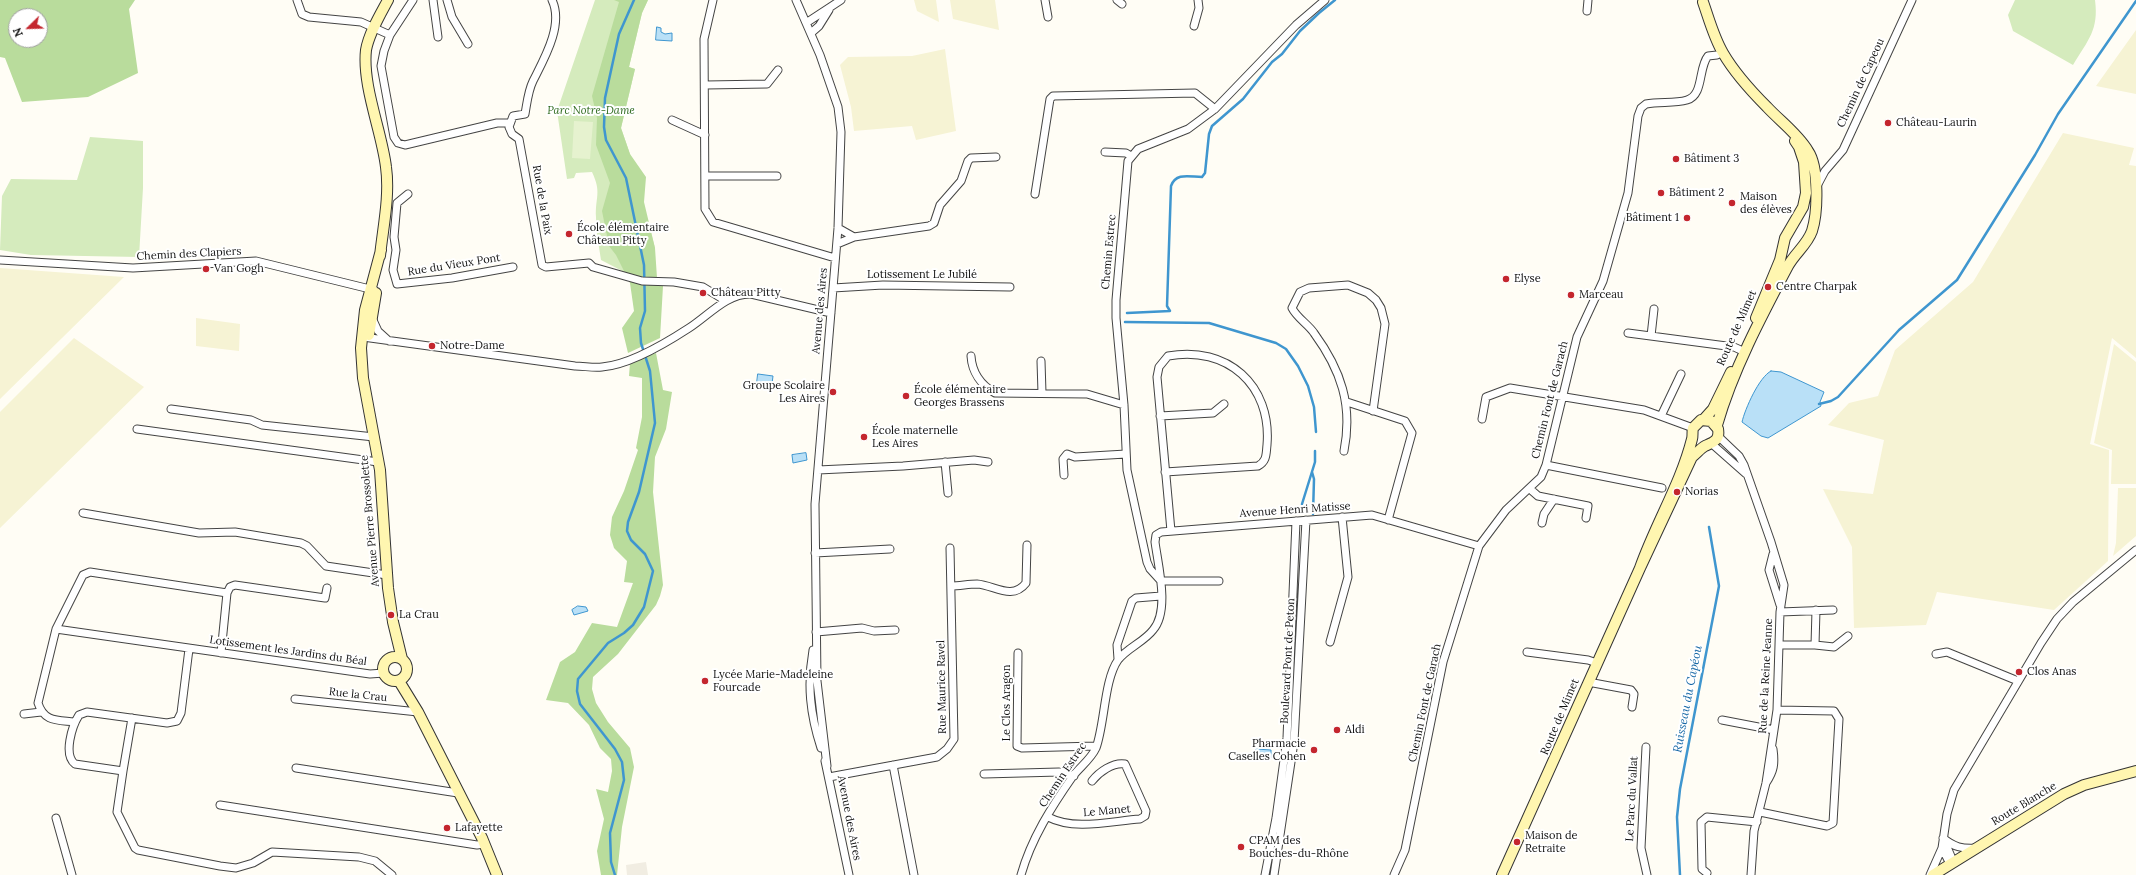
<!DOCTYPE html>
<meta charset="utf-8">
<style>
body{margin:0}
#map{position:relative;width:2136px;height:875px;overflow:hidden;background:#fffdf5;font-family:Lora,serif}
canvas{display:block}
.north{position:absolute;left:8px;top:8px;width:40px;height:40px;box-sizing:border-box;background:#fff;border:1px solid #a0a0a0;border-radius:50%;rotate:247deg;font-size:11px;font-weight:700;line-height:16px;text-align:center;color:#111}
.north::after{content:'';display:block;margin:auto;width:14px;height:18px;background:#c4262e;clip-path:polygon(50% 0,100% 100%,50% 72%,0 100%)}
</style>
<div id="map">
<canvas width="2136" height="875"></canvas>
<div class="north">N</div>
</div>
<script>
const ctx = document.querySelector('canvas').getContext('2d');
ctx.lineJoin = 'round';
function fill(path, color) {
  ctx.fillStyle = color;
  ctx.fill(path, 'evenodd');
}
function stroke(path, color, width, dash) {
  ctx.strokeStyle = color;
  ctx.lineWidth = width;
  ctx.lineCap = dash ? 'butt' : 'round';
  ctx.setLineDash(dash || []);
  ctx.stroke(path);
}
function drawText(font, color, halo, rows, align = 'center') {
  ctx.font = font + ' Lora,serif';
  ctx.lineWidth = 4;
  ctx.setLineDash([]);
  ctx.textBaseline = 'middle';
  ctx.strokeStyle = halo;
  ctx.fillStyle = color;
  for (const [text, x, y, turn = 0] of rows) {
    ctx.save();
    ctx.translate(x, y);
    ctx.rotate((+turn || 0) * Math.PI / 180);
    ctx.textAlign = isNaN(turn) ? turn : align;
    if (halo) ctx.strokeText(text, 0, 0);
    ctx.fillText(text, 0, 0);
    ctx.restore();
  }
}
const farmland = new Path2D(`
 M914 0H936L939 22 917 11Z
 M950 0H995L999 30 953 19Z
 M2136 30V94L2096 86Z
 M945 49 956 131 916 140 912 126 854 131 851 107 840 65 848 57 912 56Z
 M2063 133 2134 148 2129 165 2136 166V358L2112 338 2090 444 2109 450 2108 561 2054 610 1937 592 1926 625 1854 628 1852 547 1823 489 1873 494 1884 440 1828 425 1849 403 1878 396 1895 350 1973 282Z
 M0 268 124 277 0 399Z
 M196 318 240 324 239 351 196 346Z
 M74 338 144 387 0 528V412Z
 M2114 344 2136 362V484H2111L2112 450 2094 443Z
 M2118 488H2136V536L2113 556 2116 543Z`);
const green = new Path2D(`
 M595 0H648L642 13 629 67 635 69 621 128 630 154 655 248 632 276 601 260C599 246 596 231 596 217 595 197 602 193 592 172L576 173 574 178 567 179 557 111Z
 M2015 0H2095C2099 30 2088 40 2073 65L2013 31 2008 15Z
 M90 137 143 141V188L139 257 31 255 0 250 2 196 11 179 77 180Z`);
const forest = new Path2D(`
 M0 0H135L129 9 138 73 88 97 22 102 5 58 0 57ZM16 16H40V40H16Z
 M614 0H648L642 13 629 67 635 69 621 128 630 154 646 177 644 202 655 248 657 278 663 286 660 338 628 353 622 328 634 311 630 283 616 255 609 246 602 211 610 183 596 145 597 118 592 96 619 2Z
 M656 353 663 390 672 392 666 429 655 457 653 492 663 585 660 596 656 605 618 654 593 677 592 689 596 703 608 722 630 748 634 767 622 827 617 875H601L597 851 604 819 596 789 608 792 612 771 611 759 600 748 589 725 568 703 546 700 560 662 575 652 592 623 617 627 633 583 624 582 627 561 614 548 610 535 612 517 624 491 638 450 636 448 642 417V378L629 376 630 363Z`);
const pitch = new Path2D(`
 M574 121 593 122 590 159 572 158Z`);
const plaza = new Path2D(`
 M646 862 648 875H627L626 865Z`);
const water = new Path2D(`
 M657 27 661 28V32L665 34 672 33V41L656 40Z
 M1771 371 1781 372 1824 392 1820 402 1821 406 1768 438 1761 436 1742 422C1745 409 1759 377 1771 371Z
 M758 374 773 376 772 384 757 383Z
 M806 453 807 460 793 463 792 455Z
 M578 606 586 607 588 611 574 615 572 610Z
 M1256 749 1271 750V758L1255 757Z`);
const stream = new Path2D(`
 M1127 313 1170 311 1167 306 1171 186C1176 172 1190 177 1202 177L1205 173 1209 134 1212 126 1243 99 1272 62 1282 54 1300 31 1319 13 1335 0
 M1125 322 1209 323 1276 343 1286 349 1298 366 1308 386 1314 407 1316 432
 M1819 404 1831 401 1838 397 1899 330 1957 280 2035 155 2058 114 2136 1
 M1312 472 1314 479 1313 514
 M1302 504 1315 462V451
 M615 875 611 862 610 833 624 780 622 762 615 749 580 704 577 691 578 679 608 643 624 633 633 625 644 607 653 571 645 554 631 540 627 531 628 522 639 492 655 423 650 371 641 343 640 328 645 311 644 265 626 178 606 140 604 127 605 98 619 34 634 0
 M1680 875 1677 817 1680 789 1719 586 1709 527`);
const street = new Path2D(`
 M297 0 302 14 309 17 361 22 390 35
 M413 0 390 35 384 51 381 66 394 137 398 143 405 145 497 123H509
 M433 0 438 37
 M447 0 452 17 468 44
 M552 0C564 25 544 59 533 81 528 91 527 103 525 114L513 116 509 127 512 134 519 139 542 265 546 267 589 263 593 267 642 281 674 282 703 287 726 301
 M713 0 704 39 705 209 713 222 835 258
 M796 0 820 55 838 107 841 132 838 228 815 504 817 681 827 766
 M1045 0 1048 17
 M1117 0 1122 4
 M1587 11 1588 0
 M806 23 841 0
 M1194 26 1199 8 1198 0
 M811 33 819 26 829 10
 M706 85 767 84 778 70
 M672 120 705 135
 M1105 152 1126 153 1131 156
 M705 176H777
 M1817 186 1825 171 1843 150 1912 0
 M408 194 397 203 394 237 396 250 393 270 397 284 452 278 513 267
 M1035 194 1050 99 1053 96 1195 93 1215 109
 M854 237 929 226 934 223 940 205 961 181 968 161 971 158 996 157
 M837 244 854 237 838 228
 M0 260 133 268 256 261 374 290
 M833 288 883 285 1010 287
 M373 320 378 331 389 341
 M1628 333 1734 347 1745 352
 M1651 336 1654 309
 M363 337 575 366C584 366 593 368 602 367 629 365 666 343 689 328 708 316 727 293 751 294L831 313
 M971 356C972 372 981 385 995 393L1087 394 1124 405
 M1041 361 1042 393
 M1347 402 1405 421 1412 433 1388 520
 M171 409 251 420 262 425 374 437
 M1160 416 1213 413 1224 404
 M1661 416 1681 374
 M1482 419 1486 397 1510 388 1644 410 1693 428
 M137 429 378 462
 M1718 436 1739 456 1744 465 1771 542 1784 585 1780 612 1777 710 1766 783 1754 831 1751 875
 M1712 444 1746 474
 M1344 451C1353 405 1341 370 1314 333 1308 324 1297 318 1292 308L1300 292 1309 288 1348 285 1368 293 1376 300 1381 308 1385 324 1373 411
 M945 462 948 493
 M1546 465 1662 488
 M818 470 903 466 974 460 988 462
 M1165 472 1258 466C1267 461 1266 454 1267 445 1272 385 1227 345 1168 356L1159 367 1157 377 1171 531
 M1064 475 1063 459 1067 454 1075 457 1126 454
 M1530 489 1538 496 1588 506 1586 518
 M83 513 199 533 235 532 301 543 307 546 326 566 387 575
 M1542 523 1544 514 1554 499
 M815 553 890 549
 M1773 554 1769 570 1780 605
 M1160 580 1150 569 1147 562 1127 470 1124 405 1116 318V300L1128 161 1138 149 1188 129 1215 109 1296 25 1325 0
 M1161 581H1219
 M951 586C960 586 968 584 977 584 994 585 1012 601 1026 583L1027 545
 M227 593 230 587 235 585 325 598 327 588
 M1780 612 1833 610
 M56 629 370 674 384 673
 M816 632 862 628 874 631 895 630
 M1330 642 1348 577 1342 517
 M1780 645H1815L1816 610
 M1815 645 1834 647 1848 636
 M189 649 181 713 177 721 167 723 87 712 79 715C72 726 63 755 75 764L123 771 117 812 135 848 138 850 220 866 236 868 253 863 272 852 359 857 375 861 392 875
 M813 650C807 685 810 714 821 748
 M1527 652 1588 660 1597 663
 M1018 653 1017 746 1022 748 1096 746
 M1936 654 1947 652 2018 681
 M1118 659 1117 645 1132 601 1136 598 1161 596
 M1588 682 1631 690 1634 694 1632 707
 M295 699 418 712
 M24 714 41 712
 M1722 720 1774 730
 M74 722C57 720 44 722 38 703L56 629 83 575 90 572 227 593 221 653
 M1646 747 1641 848 1647 875
 M825 761 849 875
 M893 765 914 875
 M296 768 458 793
 M123 771 132 718
 M984 774 1059 772 1074 776
 M829 777 937 757 947 749 954 739 950 548
 M1766 783C1774 771 1775 764 1773 749
 M220 805 477 845 484 844
 M1760 812 1827 826 1833 823 1839 719 1834 711 1777 710
 M1048 817C1075 831 1111 821 1140 819L1145 816 1146 811 1125 764C1113 762 1099 772 1092 781
 M56 818 72 875
 M1943 838C1954 847 1962 849 1976 848
 M1944 840 1953 861
 M1950 864 1942 848 1947 814 1954 790 2041 643 2057 619 2073 602 2136 550
 M1707 873 1702 869 1701 822 1707 817 1757 822
 M1021 875C1031 839 1052 806 1073 776 1080 767 1091 759 1096 748 1105 723 1104 680 1118 660 1127 648 1144 642 1153 630 1170 611 1158 565 1155 542L1156 535 1161 532 1372 515 1479 546
 M1265 875 1276 818 1287 738 1296 521
 M1274 875 1294 742 1306 520
 M1394 875 1405 850 1443 662 1479 546 1506 510 1541 477 1546 465 1577 337 1603 281 1628 193 1638 116 1641 108 1646 104C1659 101 1674 104 1687 100 1704 95 1698 68 1708 56L1717 55
 M1930 875 1942 848`);
const secondary = new Path2D(`
 M1703 2C1709 19 1714 38 1723 53 1734 72 1751 91 1767 107 1780 121 1798 134 1808 151 1819 167 1818 212 1812 231 1807 245 1795 253 1788 266 1761 317 1733 370 1717 425
 M381 250 365 310 361 348 363 378 380 470 388 588 393 622 402 659
 M380 256C383 227 390 196 386 167 382 132 362 86 366 50 369 33 380 15 388 0
 M1756 318 1780 260 1785 238 1803 207 1806 193 1804 162 1799 147 1795 141
 M369 335 376 293
 M1704 419 1713 409 1731 372
 M383 669a12 12 0 1 1 24 0a12 12 0 1 1-24 0Z
 M399 681 418 712 482 838 497 875
 M1502 875 1640 568 1692 457C1696 454 1701 448 1705 446 1714 442 1720 440 1718 429L1711 421 1701 420 1693 428C1692 432 1693 436 1692 439 1681 483 1655 525 1640 568
 M1933 875 2064 794 2084 785 2136 771`);
const markers = [
 [1888,123,4,"#c4262e"],
 [1676,159,4,"#c4262e"],
 [1661,193,4,"#c4262e"],
 [1732,203,4,"#c4262e"],
 [1687,218,4,"#c4262e"],
 [569,234,4,"#c4262e"],
 [206,269,4,"#c4262e"],
 [1506,279,4,"#c4262e"],
 [1768,287,4,"#c4262e"],
 [703,293,4,"#c4262e"],
 [1571,295,4,"#c4262e"],
 [432,346,4,"#c4262e"],
 [833,392,4,"#c4262e"],
 [906,396,4,"#c4262e"],
 [864,437,4,"#c4262e"],
 [1677,492,4,"#c4262e"],
 [391,615,4,"#c4262e"],
 [2019,672,4,"#c4262e"],
 [705,681,4,"#c4262e"],
 [1337,730,4,"#c4262e"],
 [1314,750,4,"#c4262e"],
 [447,828,4,"#c4262e"],
 [1517,842,4,"#c4262e"],
 [1241,847,4,"#c4262e"]
];
const streetNames = [
 ["Chemin de Capeou",1861,83,-65],
 ["Rue de la Paix",542,200,80],
 ["Chemin Estrec",1109,252,-85],
 ["Chemin des Clapiers",189,254,-3],
 ["Rue du Vieux Pont",454,265,-9],
 ["Lotissement Le Jubilé",922,275],
 ["Avenue des Aires",820,311,-85],
 ["Route de Mimet",1737,328,-66],
 ["Chemin Font de Garach",1550,400,-76],
 ["Avenue Henri Matisse",1295,510,-4],
 ["Avenue Pierre Brossolette",370,521,-95],
 ["Lotissement les Jardins du Béal",288,651,8],
 ["Boulevard Pont de Peton",1288,661,-87],
 ["Rue de la Reine Jeanne",1766,676,-87],
 ["Rue Maurice Ravel",942,687,-91],
 ["Rue la Crau",358,695,6],
 ["Le Clos Aragon",1007,703,-90],
 ["Chemin Font de Garach",1425,703,-78],
 ["Route de Mimet",1560,717,-67],
 ["Chemin Estrec",1063,775,-56],
 ["Le Parc du Vallat",1632,799,-87],
 ["Route Blanche",2024,804,-31],
 ["Le Manet",1107,811,-5],
 ["Avenue des Aires",849,818,79]
];
const parkNames = [
 ["Parc Notre-Dame",591,111]
];
const poiNames = [
 ["Château-Laurin",1896,123],
 ["Bâtiment 3",1684,159],
 ["Bâtiment 2",1669,193],
 ["Maison",1740,197],
 ["des élèves",1740,210],
 ["Bâtiment 1",1679,218,"right"],
 ["École élémentaire",577,228],
 ["Château Pitty",577,241],
 ["Van Gogh",214,269],
 ["Elyse",1514,279],
 ["Centre Charpak",1776,287],
 ["Château Pitty",711,293],
 ["Marceau",1579,295],
 ["Notre-Dame",440,346],
 ["Groupe Scolaire",825,386,"right"],
 ["Les Aires",825,399,"right"],
 ["École élémentaire",914,390],
 ["Georges Brassens",914,403],
 ["École maternelle",872,431],
 ["Les Aires",872,444],
 ["Norias",1685,492],
 ["La Crau",399,615],
 ["Clos Anas",2027,672],
 ["Lycée Marie-Madeleine",713,675],
 ["Fourcade",713,688],
 ["Aldi",1345,730],
 ["Pharmacie",1306,744,"right"],
 ["Caselles Cohen",1306,757,"right"],
 ["Lafayette",455,828],
 ["Maison de",1525,836],
 ["Retraite",1525,849],
 ["CPAM des",1249,841],
 ["Bouches-du-Rhône",1249,854]
];
const waterNames = [
 ["Ruisseau du Capéou",1688,699,-79]
];
fill(farmland, '#f6f3d4');
fill(green, '#d5ebbd');
fill(forest, '#b9dc9c');
fill(pitch, '#e6f2cf');
fill(plaza, '#f1ede2');
fill(water, '#b9e0f7');
stroke(water, '#3f96cf', 1);
stroke(stream, '#3f96cf', 2.5);
stroke(street, '#444', 9);
stroke(secondary, '#333', 12);
stroke(street, '#fff', 7);
stroke(secondary, '#fff6b0', 10);
for (const [x, y, r, color] of markers) {
  const dot = new Path2D();
  dot.arc(x, y, r, 0, 2 * Math.PI);
  ctx.fillStyle = color;
  ctx.fill(dot);
  stroke(dot, '#fff', 1.5);
}
drawText('11px', '#111', '#fff', streetNames);
drawText('italic 11px', '#2f6b1f', '#fff', parkNames);
drawText('11px', '#111', '#fff', poiNames, 'left');
drawText('italic 12px', '#1768a6', '#fff', waterNames);
</script>
